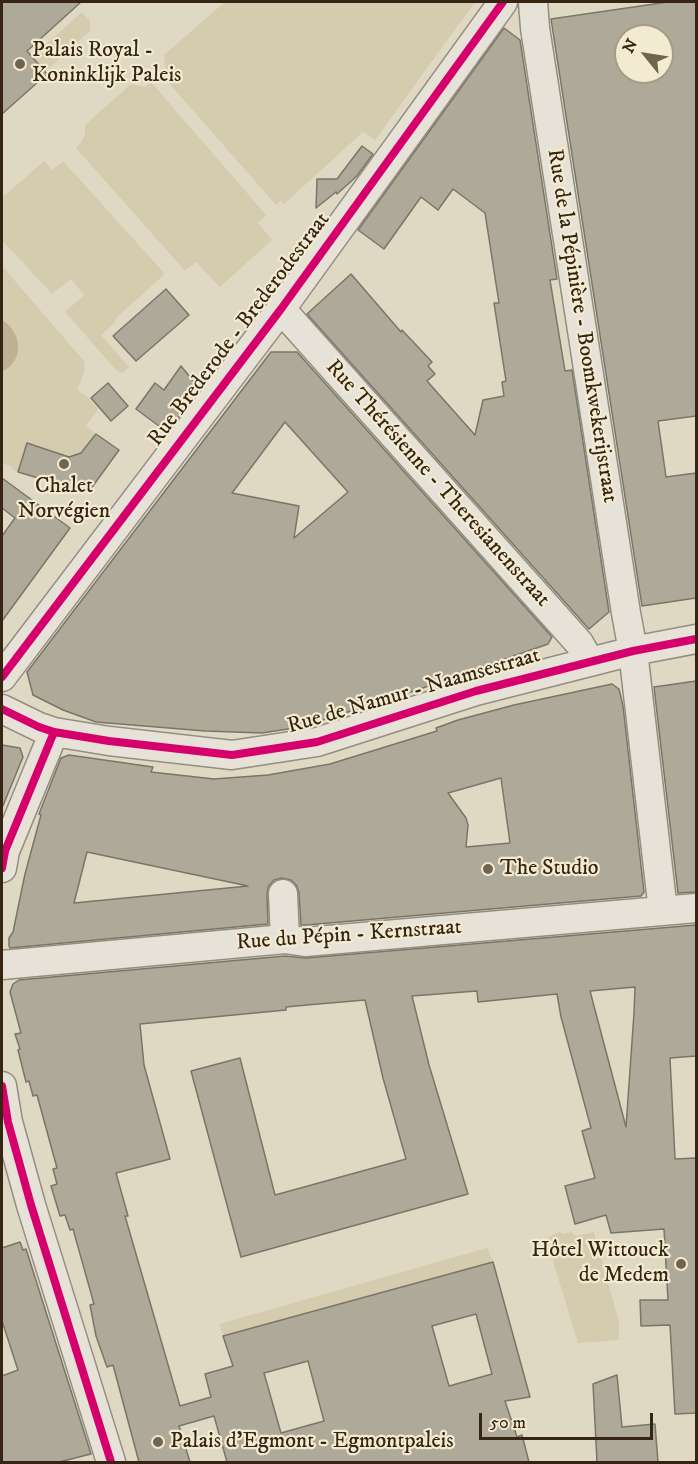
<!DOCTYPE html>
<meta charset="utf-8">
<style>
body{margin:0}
#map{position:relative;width:698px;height:1464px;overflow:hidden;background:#dfd9c4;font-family:"IM FELL DW Pica",serif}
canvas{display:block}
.frame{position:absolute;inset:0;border:3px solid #352512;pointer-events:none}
.north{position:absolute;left:614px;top:24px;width:60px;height:60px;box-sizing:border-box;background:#f2ead1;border:2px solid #a69b85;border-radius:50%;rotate:300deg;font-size:16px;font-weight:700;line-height:24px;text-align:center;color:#352512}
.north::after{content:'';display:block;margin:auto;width:21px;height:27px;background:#706450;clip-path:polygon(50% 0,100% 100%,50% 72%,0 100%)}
.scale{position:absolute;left:479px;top:1413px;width:174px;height:27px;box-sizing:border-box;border:3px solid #352512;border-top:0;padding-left:8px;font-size:18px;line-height:21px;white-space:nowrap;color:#352512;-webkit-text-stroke:4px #f2ead1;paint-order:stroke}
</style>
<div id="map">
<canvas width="698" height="1464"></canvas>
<div class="frame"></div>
<div class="north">N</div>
<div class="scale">50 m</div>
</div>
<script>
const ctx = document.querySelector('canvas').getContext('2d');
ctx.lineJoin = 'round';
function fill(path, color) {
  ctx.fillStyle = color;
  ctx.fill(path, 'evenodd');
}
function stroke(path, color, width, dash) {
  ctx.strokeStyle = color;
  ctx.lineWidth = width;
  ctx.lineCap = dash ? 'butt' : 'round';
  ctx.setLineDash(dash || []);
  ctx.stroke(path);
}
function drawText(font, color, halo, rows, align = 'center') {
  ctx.font = font + ' "IM FELL DW Pica",serif';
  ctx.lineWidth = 4.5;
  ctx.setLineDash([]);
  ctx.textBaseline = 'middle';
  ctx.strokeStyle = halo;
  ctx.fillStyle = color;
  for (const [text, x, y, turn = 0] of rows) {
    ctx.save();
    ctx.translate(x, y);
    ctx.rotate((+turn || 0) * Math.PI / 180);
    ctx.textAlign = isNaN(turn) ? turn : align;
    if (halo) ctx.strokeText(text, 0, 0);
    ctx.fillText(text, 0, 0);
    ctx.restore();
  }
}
const green = new Path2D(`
 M225 2H475L375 140 363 132 284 204 281 201 276 205 160 73 165 67 164 55Z
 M82 12 90 21V31L45 72 32 57Z
 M151 82 266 215 258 223 272 240 220 287 196 262 185 271 76 148C83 141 86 136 85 125L131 84 145 87Z
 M44 161 52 170 63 161 165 274 118 316 114 323 101 335 129 367 122 373 116 370 65 312 84 295 71 279 52 294 2 240V198Z
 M2 266 84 361 85 370 77 390 88 397 98 409 86 426 96 434 81 453 69 457 27 442 18 472 12 469 13 467 2 463V372L5 371 4 321 2 320Z
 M559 1232 564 1234 571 1232 576 1236 594 1232 619 1322V1340L578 1343 546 1238Z
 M487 1248 493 1262 223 1336 219 1324Z`);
const water = new Path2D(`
 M2 320C22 332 25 360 2 372Z`);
const building = new Path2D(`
 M2 2H81L27 51 47 74 2 114Z
 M668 2H696V416L658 421 666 477 696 473V598L642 606 551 19ZM626 36H662V72H626Z
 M504 28 520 40 557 279 550 280 565 371 572 370 609 612 589 629 307 314 351 274 401 332 402 330 432 362 428 366 435 374 427 381 475 435 483 400 504 396 502 382 506 381 494 303H499L485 213 453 189 438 210 421 197 384 249 358 230Z
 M362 146 373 154 357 176 337 194 336 192 316 208 317 179H337Z
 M166 289 189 315 136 361 113 336Z
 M271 352H297L552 637 548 644 417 690 301 727 262 733 205 731 96 722 63 710 33 695 27 672ZM285 422 348 492 294 538 299 506 232 493Z
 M181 366 200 389 167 432 136 409 155 383 164 390Z
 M108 383 128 406 111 421 91 398Z
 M96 434 119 450 90 490 82 491 18 472 27 443 69 457 81 453Z
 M2 478 70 528 2 621V536L15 518 2 508Z
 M696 681V892L678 893 654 687Z
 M612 684 619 689 623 706 644 892 641 896 306 925H301L299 893 297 886 291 880 282 878 274 880 268 887 267 895 268 924 10 948 9 946V938L13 932 25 874 41 815 39 814 61 758 69 755 153 767 151 772 214 779 268 775 330 764 437 731 436 728 458 720 514 705ZM501 778 510 843 466 847 468 825 466 818 448 793ZM87 852 248 886 74 903Z
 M2 745 20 748 23 757 2 808Z
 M696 925V1056L670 1058 675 1159 696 1158V1413L675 1414 670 1325 641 1326 640 1300H668L664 1229 611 1233 606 1215 575 1224 565 1186 595 1178 582 1131 591 1128 561 1017 557 994 478 1002 477 991 412 996 429 1065 468 1194 241 1257 191 1071 240 1058 275 1195 406 1159 383 1078 365 1000 307 1005 286 1007V1010L140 1024 144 1065 170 1159 116 1173 128 1216H125L180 1406 211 1397 205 1374 233 1366 223 1336 493 1262 530 1397 505 1401 517 1437 522 1435 529 1462H227L214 1416 179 1426 190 1462H139L113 1365 107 1367 96 1336 90 1305 94 1304 73 1229 70 1230 65 1215 60 1216 51 1186 57 1184 53 1169 57 1168 37 1095 33 1096 29 1081 26 1082 18 1050 20 1049 15 1034 21 1033 10 992 13 984 19 980 285 956 306 958ZM635 987 634 1013 626 1127 590 991ZM476 1314 492 1374 449 1386 432 1326ZM308 1361 324 1421 281 1433 264 1373Z
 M20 1242 23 1250 26 1249 91 1454 59 1462H2V1376L18 1370 2 1321V1248Z
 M617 1375 622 1427 655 1424 658 1462H597L593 1384Z`);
const street = new Path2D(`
 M533 2 535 28 626 613 633 651 663 911
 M281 309 579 643 590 662
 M2 677 281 309 503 2
 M2 709 39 727 54 732 109 741 232 755 317 742 476 691 633 651 696 639
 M2 868 5 851 54 732
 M283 894 285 939
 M2 965 285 939 305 942 696 908
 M2 1086 8 1122 31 1205 111 1462`);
const cycleway = new Path2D(`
 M2 677 281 309 503 2
 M2 709 39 727 54 732 109 741 232 755 317 742 476 691 633 651 696 639
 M2 868 5 851 54 732
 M2 1086 8 1122 31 1205 111 1462`);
const markers = [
 [20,64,6,"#706450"],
 [64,464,6,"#706450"],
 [488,869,6,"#706450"],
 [681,1264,6,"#706450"],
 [158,1442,6,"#706450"]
];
const poiNames = [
 ["Palais Royal -",32,51],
 ["Koninklijk Paleis",32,76],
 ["Chalet",64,487,"center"],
 ["Norvégien",64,512,"center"],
 ["The Studio",500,869],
 ["Hôtel Wittouck",669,1251,"right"],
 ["de Medem",669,1276,"right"],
 ["Palais d'Egmont - Egmontpaleis",170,1442]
];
const streetNames = [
 ["Rue de la Pépinière - Boomkwekerijstraat",581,326,81],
 ["Rue Brederode - Brederodestraat",240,330,-53],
 ["Rue Thérésienne - Theresianenstraat",437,484,48],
 ["Rue de Namur - Naamsestraat",414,692,-16],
 ["Rue du Pépin - Kernstraat",349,936,-4]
];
fill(green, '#d5cbae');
fill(water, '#bcb194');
fill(building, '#aea999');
stroke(building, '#7b7568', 1.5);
stroke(street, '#948e80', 31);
stroke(street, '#e6e2d8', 28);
stroke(cycleway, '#d6006c', 8);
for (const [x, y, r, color] of markers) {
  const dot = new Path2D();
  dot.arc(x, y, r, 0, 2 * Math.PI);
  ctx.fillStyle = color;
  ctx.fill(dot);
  stroke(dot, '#f2ead1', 2);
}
drawText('22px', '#352512', '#f2ead1', poiNames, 'left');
drawText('22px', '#352512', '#f2ead1', streetNames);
</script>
